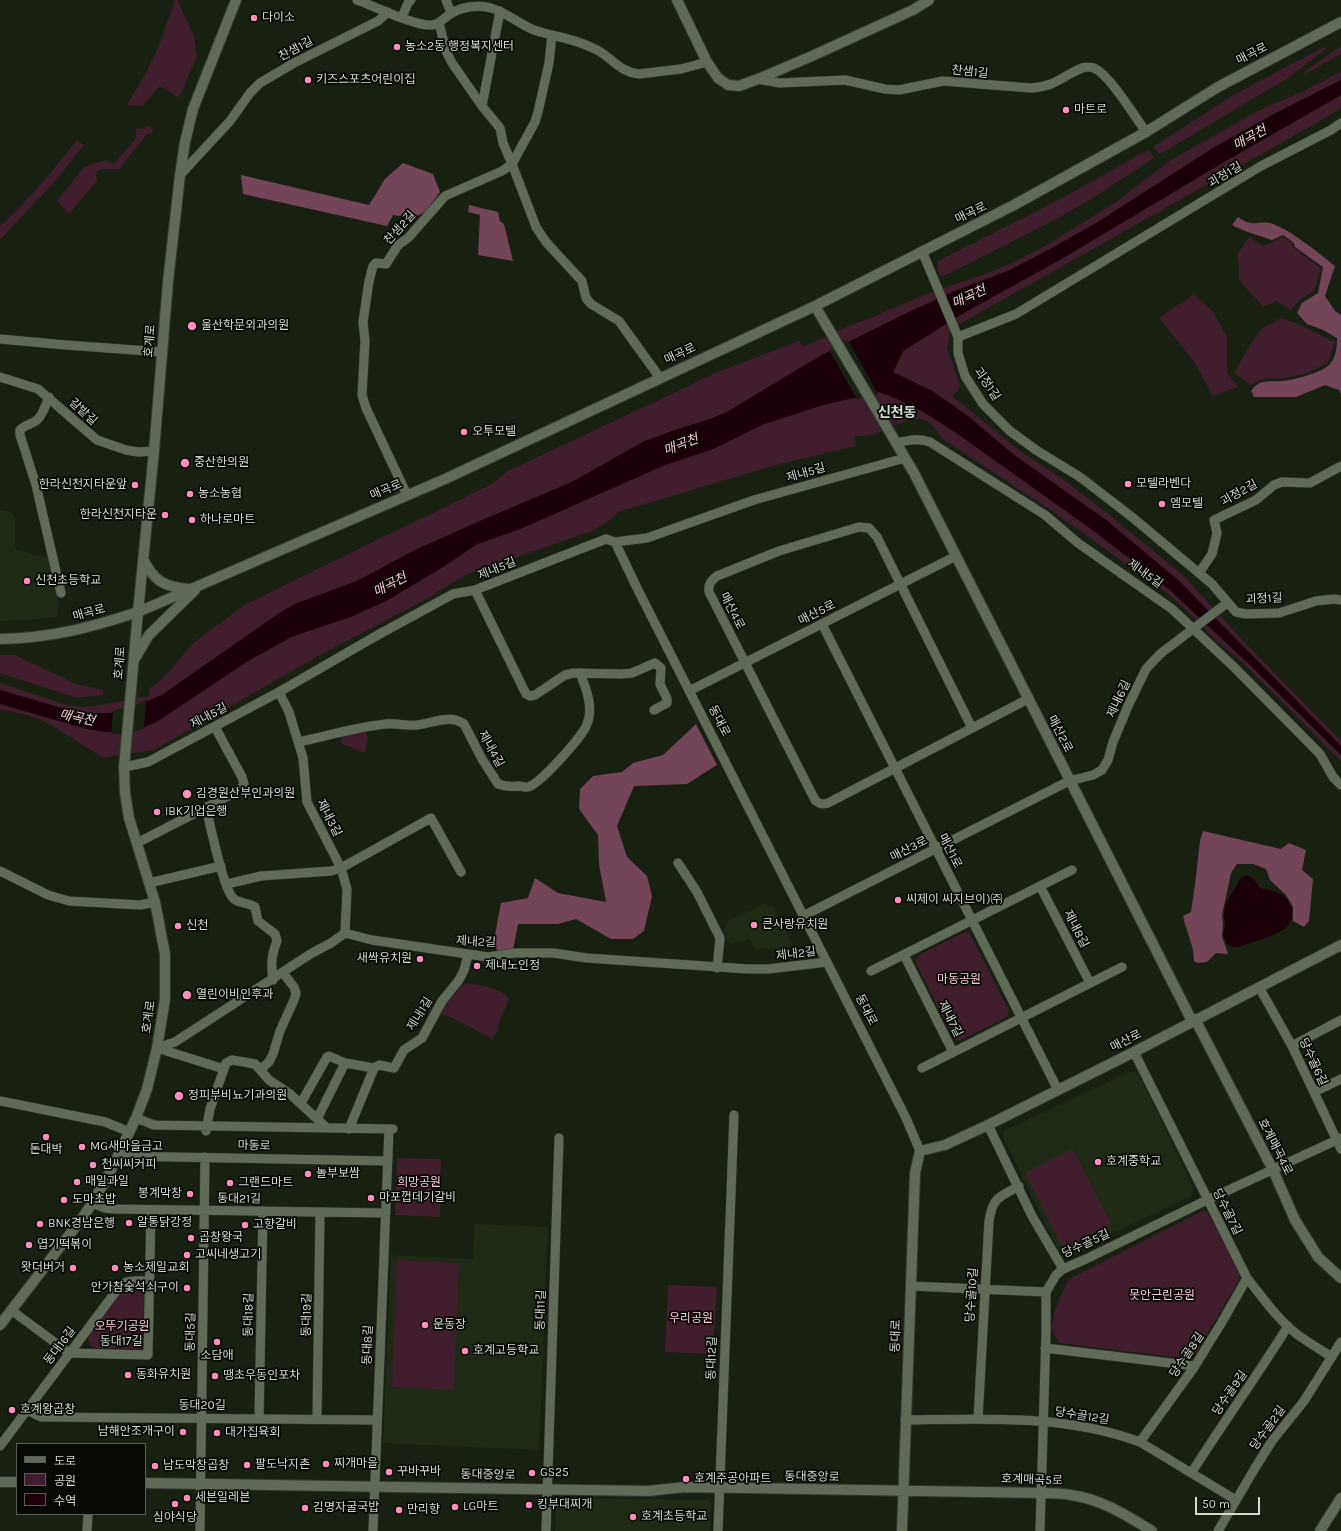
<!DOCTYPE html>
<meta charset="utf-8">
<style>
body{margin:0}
#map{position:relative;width:1341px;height:1531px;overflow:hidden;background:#182012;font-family:Karla,"Noto Sans KR",sans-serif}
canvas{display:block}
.legend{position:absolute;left:16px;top:1443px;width:130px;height:72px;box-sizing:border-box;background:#060904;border:1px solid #585d56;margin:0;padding:5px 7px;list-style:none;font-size:12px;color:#d4dad1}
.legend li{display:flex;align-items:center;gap:8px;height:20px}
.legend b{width:20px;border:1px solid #585d56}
.scale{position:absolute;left:1195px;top:1497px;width:65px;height:18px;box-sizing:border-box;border:2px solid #d4dad1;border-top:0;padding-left:5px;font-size:12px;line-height:14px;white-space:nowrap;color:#d4dad1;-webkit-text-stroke:3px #060904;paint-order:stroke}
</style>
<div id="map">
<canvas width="1341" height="1531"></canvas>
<ul class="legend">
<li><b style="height:5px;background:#606a59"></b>도로</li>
<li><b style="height:11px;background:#3f1d2c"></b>공원</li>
<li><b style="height:11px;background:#1b000a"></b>수역</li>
</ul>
<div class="scale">50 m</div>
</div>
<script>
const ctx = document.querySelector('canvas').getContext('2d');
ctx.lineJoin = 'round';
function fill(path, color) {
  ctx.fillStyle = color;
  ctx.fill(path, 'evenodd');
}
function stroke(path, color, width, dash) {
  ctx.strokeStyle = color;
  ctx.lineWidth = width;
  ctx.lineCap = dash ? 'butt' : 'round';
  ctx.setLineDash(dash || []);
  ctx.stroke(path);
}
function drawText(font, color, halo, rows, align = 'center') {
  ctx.font = font + ' Karla,"Noto Sans KR",sans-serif';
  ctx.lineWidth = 3.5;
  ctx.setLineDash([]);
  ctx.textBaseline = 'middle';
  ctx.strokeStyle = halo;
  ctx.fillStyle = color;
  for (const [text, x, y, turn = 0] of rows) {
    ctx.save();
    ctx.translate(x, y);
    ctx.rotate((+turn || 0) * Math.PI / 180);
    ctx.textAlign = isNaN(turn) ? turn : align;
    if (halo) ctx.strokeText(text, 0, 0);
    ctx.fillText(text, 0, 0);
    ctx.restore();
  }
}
const built = new Path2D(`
 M0 510 11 512 15 518V549L49 559 59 602 57 617 27 620 0 621Z
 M763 904 773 907 792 944 786 950 755 948 749 939 730 944 724 934 726 922Z
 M1131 1071 1139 1074 1193 1187 1191 1194 1187 1198 1067 1255 1059 1252 1003 1137 1004 1131Z
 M474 1224 548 1227 539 1450 383 1443 391 1255 473 1259Z
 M560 1498 708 1500 711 1504 710 1531H555L556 1503Z`);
const green = new Path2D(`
 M175 0H177L194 36 197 56 179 98 160 86 142 106 127 105 146 73 160 43Z
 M1341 46V54L1305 74 1304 72Z
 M1324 47 1326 49 1288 78 1160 154 1153 147 1235 94Z
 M1341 71V80L1276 113 1213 148 1098 222 1052 248 1010 270 913 310 820 356 727 412 710 419 672 431 643 442 572 482 487 518 417 549 357 581 295 604 278 614 162 695 138 705 110 713 82 714 0 690V683L67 705 83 707 95 706 149 696 150 688 155 685 169 672 193 643 246 604 492 484 508 471 718 372 799 341 803 347 842 329 875 316 926 294 983 275 1010 264 1047 245 1116 202 1171 160 1258 111 1308 89Z
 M1341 95V108L1313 125 958 325 950 332 947 348 960 385 959 389 952 396 1019 450 1064 480 1108 514 1183 575 1246 644 1341 741V746L1179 581 1106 520 1014 455 968 416 932 391 893 373 903 351 962 314 1063 258 1224 162Z
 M150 125 153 130 151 134H147L119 169H101L96 173 97 181 69 214 57 201 84 167 105 160 114 164 136 138V128L143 129Z
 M77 140 84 145 56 180 0 240V226C28 200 53 171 77 140Z
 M1148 150 1150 151 1154 158 1088 201 1060 217 946 275 940 276 937 266 938 261 1066 196Z
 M1249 237 1264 246 1282 237 1291 242 1294 248 1321 268 1314 291 1301 299 1290 310 1277 301 1263 307 1239 280V266L1237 255Z
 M1194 294 1214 313 1227 337V373L1238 387 1213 396 1193 360 1159 318Z
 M1281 318 1300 325 1335 342 1328 363 1307 373 1281 379 1267 378 1250 385 1234 373 1247 350 1261 329Z
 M879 392 895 398 922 411 955 432 1094 531 1170 590 1250 665 1341 755V761L1245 665 1213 638 1186 610 1168 594 1052 511 943 439C938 434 934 426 929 422 915 412 889 429 875 434 868 436 861 436 854 436L856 446 776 465 618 512 606 523 592 531 468 574 419 603 320 655 154 750 107 757H102L48 723 31 716 0 709V704L6 705 87 729 150 725 248 661 291 637 353 616 386 601 443 567 477 544 520 529 665 465 713 449 764 424 823 405Z
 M0 655H15L76 684 103 690V695L77 698 0 673Z
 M366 731 368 738 365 753 342 744 341 735Z
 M965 932 970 934 1009 1011 1007 1017 959 1041 954 1039 915 961 917 956Z
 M468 983C478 985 504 988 509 999L500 1020 497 1032 492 1039 451 1017 437 1013 461 985Z
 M1073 1149 1111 1224 1063 1248 1025 1173Z
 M397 1158 441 1159 440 1217 395 1215Z
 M1202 1211 1207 1212 1240 1270 1239 1280 1195 1355 1190 1359 1059 1343C1057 1339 1054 1335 1052 1331 1049 1320 1063 1289 1069 1279Z
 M397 1260 459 1263 454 1390 392 1387Z
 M668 1285 717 1287 713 1354 665 1352Z
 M127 1287H140L144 1292 143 1346 141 1349 93 1348 87 1339 125 1288Z`);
const forest = new Path2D(`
 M403 163 433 174 440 192C423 215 423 220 393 215L387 226 243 194 241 175 369 205 385 179Z
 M469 205 498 212 500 221 504 224 513 261 478 255 480 215 468 212Z
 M1238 217C1254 229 1259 219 1273 224 1294 232 1318 253 1335 266L1325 296 1335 311 1341 315V395L1339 390 1325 385 1296 397H1254L1251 391C1259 379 1267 382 1281 381 1291 381 1324 372 1330 364 1336 357 1337 347 1337 338L1323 330 1307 324 1297 313 1302 303 1318 293 1323 267 1295 247 1293 242 1283 235 1272 240C1258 235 1245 232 1232 225Z
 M696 724 717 765 687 784 634 786 617 826 627 857 647 876 652 896 644 931 633 939H611L576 919 558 924H518L513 950 497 951 494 940 501 903 528 898 535 878 558 893 606 902 599 864 598 835 579 809 580 789 593 776 622 772 633 763 663 755Z
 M1203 831 1281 849 1289 843 1306 850 1302 870 1313 879 1309 921 1304 927 1293 921V907L1286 895 1270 880 1266 869 1253 864H1237L1231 873 1222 915 1223 924 1222 936 1228 954 1216 953 1207 962 1198 963 1194 961C1194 945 1186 931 1183 916L1191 912 1195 884 1200 841Z`);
const water = new Path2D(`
 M1341 80V95L1224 162 1063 258 962 314 903 351 893 372 932 391 968 416 1014 455 1106 520 1179 581 1341 746V755L1250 665 1170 590 1094 531 955 432 922 411 895 398 879 392 823 405 764 424 713 449 665 465 520 529 477 544 443 567 386 601 353 616 291 637 248 661 158 721 140 729 123 732H104L87 729 0 704V690L82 714 110 713 139 705 162 695 278 614 295 604 357 581 417 549 487 518 572 482 643 442 672 431 710 419 727 412 820 356 913 310 955 291 1010 270 1052 248 1098 222 1213 148 1276 113Z
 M1246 875 1253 878 1260 888C1268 890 1277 891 1284 896 1295 904 1295 923 1283 930 1271 937 1252 942 1239 947H1232L1227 944 1223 935 1225 924 1224 915 1225 905 1240 879Z`);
const pier = new Path2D(`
 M848 340 878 394 857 399 829 350Z
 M146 700 144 729 124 734H111L113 711 138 704Z`);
const minor = new Path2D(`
 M357 0C374 6 416 27 432 25 441 24 444 17 452 13 462 7 479 4 491 8 506 12 519 24 534 30 539 32 546 33 551 35 566 38 581 42 595 49 612 57 619 72 639 74L681 69 707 62
 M446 0 451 13
 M402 17 408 3 411 0
 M439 23 446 51 452 63 482 106
 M552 35 549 63 538 112 535 122 512 164 536 227 546 242 582 281 586 298 591 304 619 321 660 378
 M758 79 780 83 845 80 885 89 899 90 943 81 1031 88C1055 87 1062 76 1082 68 1085 67 1091 67 1094 68 1110 75 1135 117 1146 132
 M1341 123 1331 130 1261 166 1016 314 958 337V353L965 376 983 404 1010 431 1036 450 1080 477 1132 517 1212 584 1236 612 1246 614 1279 613 1316 601 1334 599 1341 600
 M180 175 230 121 250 93 260 83 294 63 378 21 388 12
 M922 251 958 337
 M0 339 66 345 162 352
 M0 377 38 389 97 440 126 450 138 452 154 451
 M49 397C46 404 43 415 37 420 32 424 25 425 20 430V435L36 485 61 593
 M896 443C909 440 918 438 930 442L1045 515 1078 543 1172 609 1234 667 1320 754 1333 777 1341 785
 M407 495 366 408 362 395 365 341 363 322 369 281 373 266 376 263 386 264 398 245 408 238 445 196 502 171 512 164 503 143 500 128 482 106 500 11
 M615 542 638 590 906 1118 920 1151
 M1199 573 1212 554 1217 533 1214 520 1256 500 1274 485 1282 482 1310 483 1341 466
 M475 590 526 694 530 696 535 695 565 675 574 673 621 674 632 673 655 663 661 668 660 684 667 699V703L654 710
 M822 624 1058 1090
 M689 691 956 556
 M279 692 289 712 303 758 307 802 341 868 347 889 345 933
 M972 728 877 537 869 528 859 527 779 551 717 576C711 581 708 584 709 592L815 800C819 804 822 805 828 803L1028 699
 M298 742C327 736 356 727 386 724 396 723 406 726 417 725 433 723 449 714 464 724L482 759 498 784C506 787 511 787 519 786 522 786 525 788 528 787 540 784 583 736 587 724 594 708 586 688 580 673
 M124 767 148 762 279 692 376 636 453 594 475 590 606 539 615 542 647 538 754 500 905 458
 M206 807C210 824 223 888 233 898 238 904 249 902 255 907L258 921 275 934 277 941C271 956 271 964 273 980
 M137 843 240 790 244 784 242 777 215 727
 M678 863 697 892 720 938 717 968
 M0 871 48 895 69 901 140 905 155 902
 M149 883 221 866
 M227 884 261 876 331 871 341 868 431 818 461 872
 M1040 886 1090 983
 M803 916 1069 781 1093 775 1102 770 1108 760 1113 742 1128 706 1146 669 1160 654 1227 603
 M904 955 953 1052
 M871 971 1072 870
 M1259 987 1292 1046 1341 1149
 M1292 1046 1341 1020
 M157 1048 175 1042 312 953 331 943 345 933 372 940 488 957 515 953H553L587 958 748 969H768L827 962
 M157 1048 224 1069
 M1134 1052 1247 1278C1263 1298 1278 1320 1298 1335 1309 1343 1321 1350 1332 1357
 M922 1068 1122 967
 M261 1069 269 1062 273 1054 280 1031 294 1000 296 993 294 987 283 973
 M1314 1092 1341 1079
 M0 1101 105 1122 130 1132
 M301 1103 327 1057 329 1056 345 1063 374 1068
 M136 1118 154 1125 393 1129
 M317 1119 345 1063
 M988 1125 1032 1216 1063 1269
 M349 1129 374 1068 379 1065 394 1068 404 1050 422 1038 442 1001 459 980 464 970 468 955
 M206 1131 210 1109 226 1063 232 1060 255 1064 269 1080 290 1094 327 1128
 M119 1156 388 1161
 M92 1203 105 1208 114 1209 386 1213
 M911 1286 1046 1292
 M11 1310 69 1353 148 1355 151 1210
 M1045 1348 1195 1366
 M27 1410 41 1417 377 1420
 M259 1419 263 1211
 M317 1419 320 1212
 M978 1419 989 1221C993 1196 999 1198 1019 1186
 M905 1420C984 1419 1065 1414 1140 1442L1236 1500
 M1140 1442 1195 1366 1222 1322 1247 1278
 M0 1446 120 1286C127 1279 140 1281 150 1281
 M1192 1472C1223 1423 1257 1376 1288 1326
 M87 1531 88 1514
 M200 1531 205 1157
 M373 1531 389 1129
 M546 1531 559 1138
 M718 1531 734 1115
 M1040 1531 1046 1334V1292L1056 1275 1063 1269 1086 1259 1207 1200 1341 1138
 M1218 1531 1255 1468 1272 1441 1304 1401 1341 1342`);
const tertiary = new Path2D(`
 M677 0 707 62 718 78 728 85 739 86 758 79 812 56 913 10 929 0
 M815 306 914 473 1192 1021
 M143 559C154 581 164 587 189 589
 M0 639C51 638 89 628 138 612L445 479 815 306 1014 205 1146 132 1218 87 1341 22
 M134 660 149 635 195 590
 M1195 1019 1273 1170 1295 1220 1318 1257 1341 1278
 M0 1325 83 1217 96 1197 110 1172 136 1118 147 1089 157 1048 165 999V954L155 902 129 818 125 793 124 767 138 612 154 451 168 282 180 175 185 142 193 109 236 0
 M0 1482H17
 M145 1483 648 1491 685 1487 1040 1493C1050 1493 1061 1493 1071 1495 1101 1499 1126 1515 1152 1531
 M902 1531 915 1173 920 1151 945 1145 988 1125 1134 1052 1341 945
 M1320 1531 1341 1498`);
const markers = [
 [254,18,4,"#fe8ebd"],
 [397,47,4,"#fe8ebd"],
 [308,80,4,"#fe8ebd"],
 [1066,110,4,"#fe8ebd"],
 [192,326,5,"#fe8ebd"],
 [464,432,4,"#fe8ebd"],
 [185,463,5,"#fe8ebd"],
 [1128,484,4,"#fe8ebd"],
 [135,485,4,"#fe8ebd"],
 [190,494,4,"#fe8ebd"],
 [1162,504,4,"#fe8ebd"],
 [165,515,4,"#fe8ebd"],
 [192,520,4,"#fe8ebd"],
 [27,581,4,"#fe8ebd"],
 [187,794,5,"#fe8ebd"],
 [157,812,4,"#fe8ebd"],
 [898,900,4,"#fe8ebd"],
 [754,925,4,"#fe8ebd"],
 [178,926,4,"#fe8ebd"],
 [420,959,4,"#fe8ebd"],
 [477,966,4,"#fe8ebd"],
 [187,995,5,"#fe8ebd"],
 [179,1096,5,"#fe8ebd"],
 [46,1137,4,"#fe8ebd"],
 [82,1147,4,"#fe8ebd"],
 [1098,1162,4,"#fe8ebd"],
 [93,1165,4,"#fe8ebd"],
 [308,1174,4,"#fe8ebd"],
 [77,1182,4,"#fe8ebd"],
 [230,1183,4,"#fe8ebd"],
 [190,1194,4,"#fe8ebd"],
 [371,1198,4,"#fe8ebd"],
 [64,1200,4,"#fe8ebd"],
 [129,1223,4,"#fe8ebd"],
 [40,1224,4,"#fe8ebd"],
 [245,1225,4,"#fe8ebd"],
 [191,1238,4,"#fe8ebd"],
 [29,1245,4,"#fe8ebd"],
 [187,1255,4,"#fe8ebd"],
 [73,1268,4,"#fe8ebd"],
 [115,1268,4,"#fe8ebd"],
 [187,1288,4,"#fe8ebd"],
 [425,1325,4,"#fe8ebd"],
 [217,1342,4,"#fe8ebd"],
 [465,1351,4,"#fe8ebd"],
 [128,1375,4,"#fe8ebd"],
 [215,1376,4,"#fe8ebd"],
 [12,1410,4,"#fe8ebd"],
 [183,1432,4,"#fe8ebd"],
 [217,1433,4,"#fe8ebd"],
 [326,1464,4,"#fe8ebd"],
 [247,1465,4,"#fe8ebd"],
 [155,1466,4,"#fe8ebd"],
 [389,1472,4,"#fe8ebd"],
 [532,1473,4,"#fe8ebd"],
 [686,1479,4,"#fe8ebd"],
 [187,1498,4,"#fe8ebd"],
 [175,1504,4,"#fe8ebd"],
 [529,1505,4,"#fe8ebd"],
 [455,1507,4,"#fe8ebd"],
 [305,1508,4,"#fe8ebd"],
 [399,1510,4,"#fe8ebd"],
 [633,1517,4,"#fe8ebd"]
];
const poiNames = [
 ["다이소",262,18],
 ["농소2동 행정복지센터",405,47],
 ["키즈스포츠어린이집",316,80],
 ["마트로",1074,110],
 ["울산학문외과의원",201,326],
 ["오투모텔",472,432],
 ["중산한의원",194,463],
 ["모텔라벤다",1136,484],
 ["한라신천지타운앞",127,485,"right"],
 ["농소농협",198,494],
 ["엠모텔",1170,504],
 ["한라신천지타운",157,515,"right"],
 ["하나로마트",200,520],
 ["신천초등학교",35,581],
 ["김경원산부인과의원",196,794],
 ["IBK기업은행",165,812],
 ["씨제이 씨지브이)㈜",906,900],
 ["큰사랑유치원",762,925],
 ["신천",186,926],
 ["새싹유치원",412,959,"right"],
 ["제내노인정",485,966],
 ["열린이비인후과",196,995],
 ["정피부비뇨기과의원",188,1096],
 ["MG새마을금고",90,1147],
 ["돈대박",46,1150,"center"],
 ["호계중학교",1106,1162],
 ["천씨씨커피",101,1165],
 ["놀부보쌈",316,1174],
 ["매일과일",85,1182],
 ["그랜드마트",238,1183],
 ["봉계막창",182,1194,"right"],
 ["마포껍데기갈비",379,1198],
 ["도마초밥",72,1200],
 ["알통닭강정",137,1223],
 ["BNK경남은행",48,1224],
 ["고향갈비",253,1225],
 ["곱창왕국",199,1238],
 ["엽기떡볶이",37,1245],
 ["고씨네생고기",195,1255],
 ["왓더버거",65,1268,"right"],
 ["농소제일교회",123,1268],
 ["안가참숯석쇠구이",179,1288,"right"],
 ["운동장",433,1325],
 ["호계고등학교",473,1351],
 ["소담애",217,1356,"center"],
 ["동화유치원",136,1375],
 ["땡초우동인포차",223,1376],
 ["호계왕곱창",20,1410],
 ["남해안조개구이",175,1432,"right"],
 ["대가집육회",225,1433],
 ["찌개마을",334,1464],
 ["팔도낙지촌",255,1465],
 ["남도막창곱창",163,1466],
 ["꾸바꾸바",397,1472],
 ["GS25",540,1473],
 ["호계주공아파트",694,1479],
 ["세븐일레븐",195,1498],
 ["킹부대찌개",537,1505],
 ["LG마트",463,1507],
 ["김명자굴국밥",313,1508],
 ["만리향",407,1510],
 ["호계초등학교",641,1517],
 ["심야식당",175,1518,"center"]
];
const streetNames = [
 ["찬샘1길",296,49,-28],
 ["매곡로",1252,54,-27],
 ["찬샘1길",970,72,6],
 ["괴정1길",1225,175,-31],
 ["매곡로",971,213,-26],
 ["찬샘2길",400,228,-48],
 ["호계로",150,341,-85],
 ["매곡로",680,354,-25],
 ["괴정1길",987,384,56],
 ["갈밭길",83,412,42],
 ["제내5길",806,473,-16],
 ["매곡로",386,490,-23],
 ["괴정2길",1239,493,-29],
 ["제내5길",497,569,-22],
 ["제내5길",1145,574,35],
 ["괴정1길",1264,599,-3],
 ["매산4로",732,611,63],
 ["매곡로",89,613,-15],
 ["매산5로",817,613,-27],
 ["호계로",120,663,-85],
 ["제내6길",1119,699,-65],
 ["제내5길",209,716,-28],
 ["동대로",719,721,63],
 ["매산2로",1060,734,63],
 ["제내4길",491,749,61],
 ["제내3길",329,818,63],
 ["매산3로",909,849,-27],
 ["매산1로",950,851,63],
 ["제내8길",1076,929,63],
 ["제내2길",476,942,3],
 ["제내2길",796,954,-7],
 ["동대로",866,1010,63],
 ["제내1길",420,1014,-58],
 ["호계로",149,1017,-82],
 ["제내7길",950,1019,63],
 ["매산로",1126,1041,-27],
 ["당수골6길",1313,1062,65],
 ["마동로",254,1146,1],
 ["호계매곡4로",1275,1147,63],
 ["동대21길",239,1199,1],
 ["당수골7길",1227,1212,63],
 ["당수골5길",1086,1244,-25],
 ["당수골10길",972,1295,-86],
 ["동대11길",541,1310,-88],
 ["동대18길",249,1315,-89],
 ["동대19길",307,1315,-89],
 ["동대5길",191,1332,-89],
 ["동대로",896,1336,-88],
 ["동대17길",121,1342],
 ["동대8길",368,1345,-88],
 ["동대16길",60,1346,-53],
 ["당수골8길",1187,1355,-56],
 ["동대12길",712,1358,-88],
 ["당수골9길",1230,1393,-55],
 ["동대20길",202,1406],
 ["당수골12길",1082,1416,9],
 ["당수골2길",1268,1428,-54],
 ["동대중앙로",488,1475,1],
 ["동대중앙로",812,1477,1],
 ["호계매곡5로",1032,1480,2]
];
const parkNames = [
 ["마동공원",959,980],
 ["희망공원",419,1183],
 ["못안근린공원",1162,1296],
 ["우리공원",691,1319],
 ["오뚜기공원",122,1327]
];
const waterNames = [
 ["매곡천",1250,138,-29],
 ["매곡천",969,297,-25],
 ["매곡천",681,445,-21],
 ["매곡천",390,585,-28],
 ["매곡천",77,718,12]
];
const quarterNames = [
 ["신천동",897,413]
];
fill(built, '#1e2a16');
fill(green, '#3f1d2c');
fill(forest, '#744458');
fill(water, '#1b000a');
fill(pier, '#182012');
stroke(minor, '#32382f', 10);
stroke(tertiary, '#32382f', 12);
stroke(minor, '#606a59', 9);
stroke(tertiary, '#606a59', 10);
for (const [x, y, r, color] of markers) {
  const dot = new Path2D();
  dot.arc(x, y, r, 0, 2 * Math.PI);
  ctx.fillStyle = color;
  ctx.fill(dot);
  stroke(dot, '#060904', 1.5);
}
drawText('12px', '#d4dad1', '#060904', poiNames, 'left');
drawText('12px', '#d4dad1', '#060904', streetNames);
drawText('12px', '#f9c8da', '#060904', parkNames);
drawText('italic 13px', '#fac9db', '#060904', waterNames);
drawText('bold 14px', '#d4dad1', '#060904', quarterNames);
</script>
